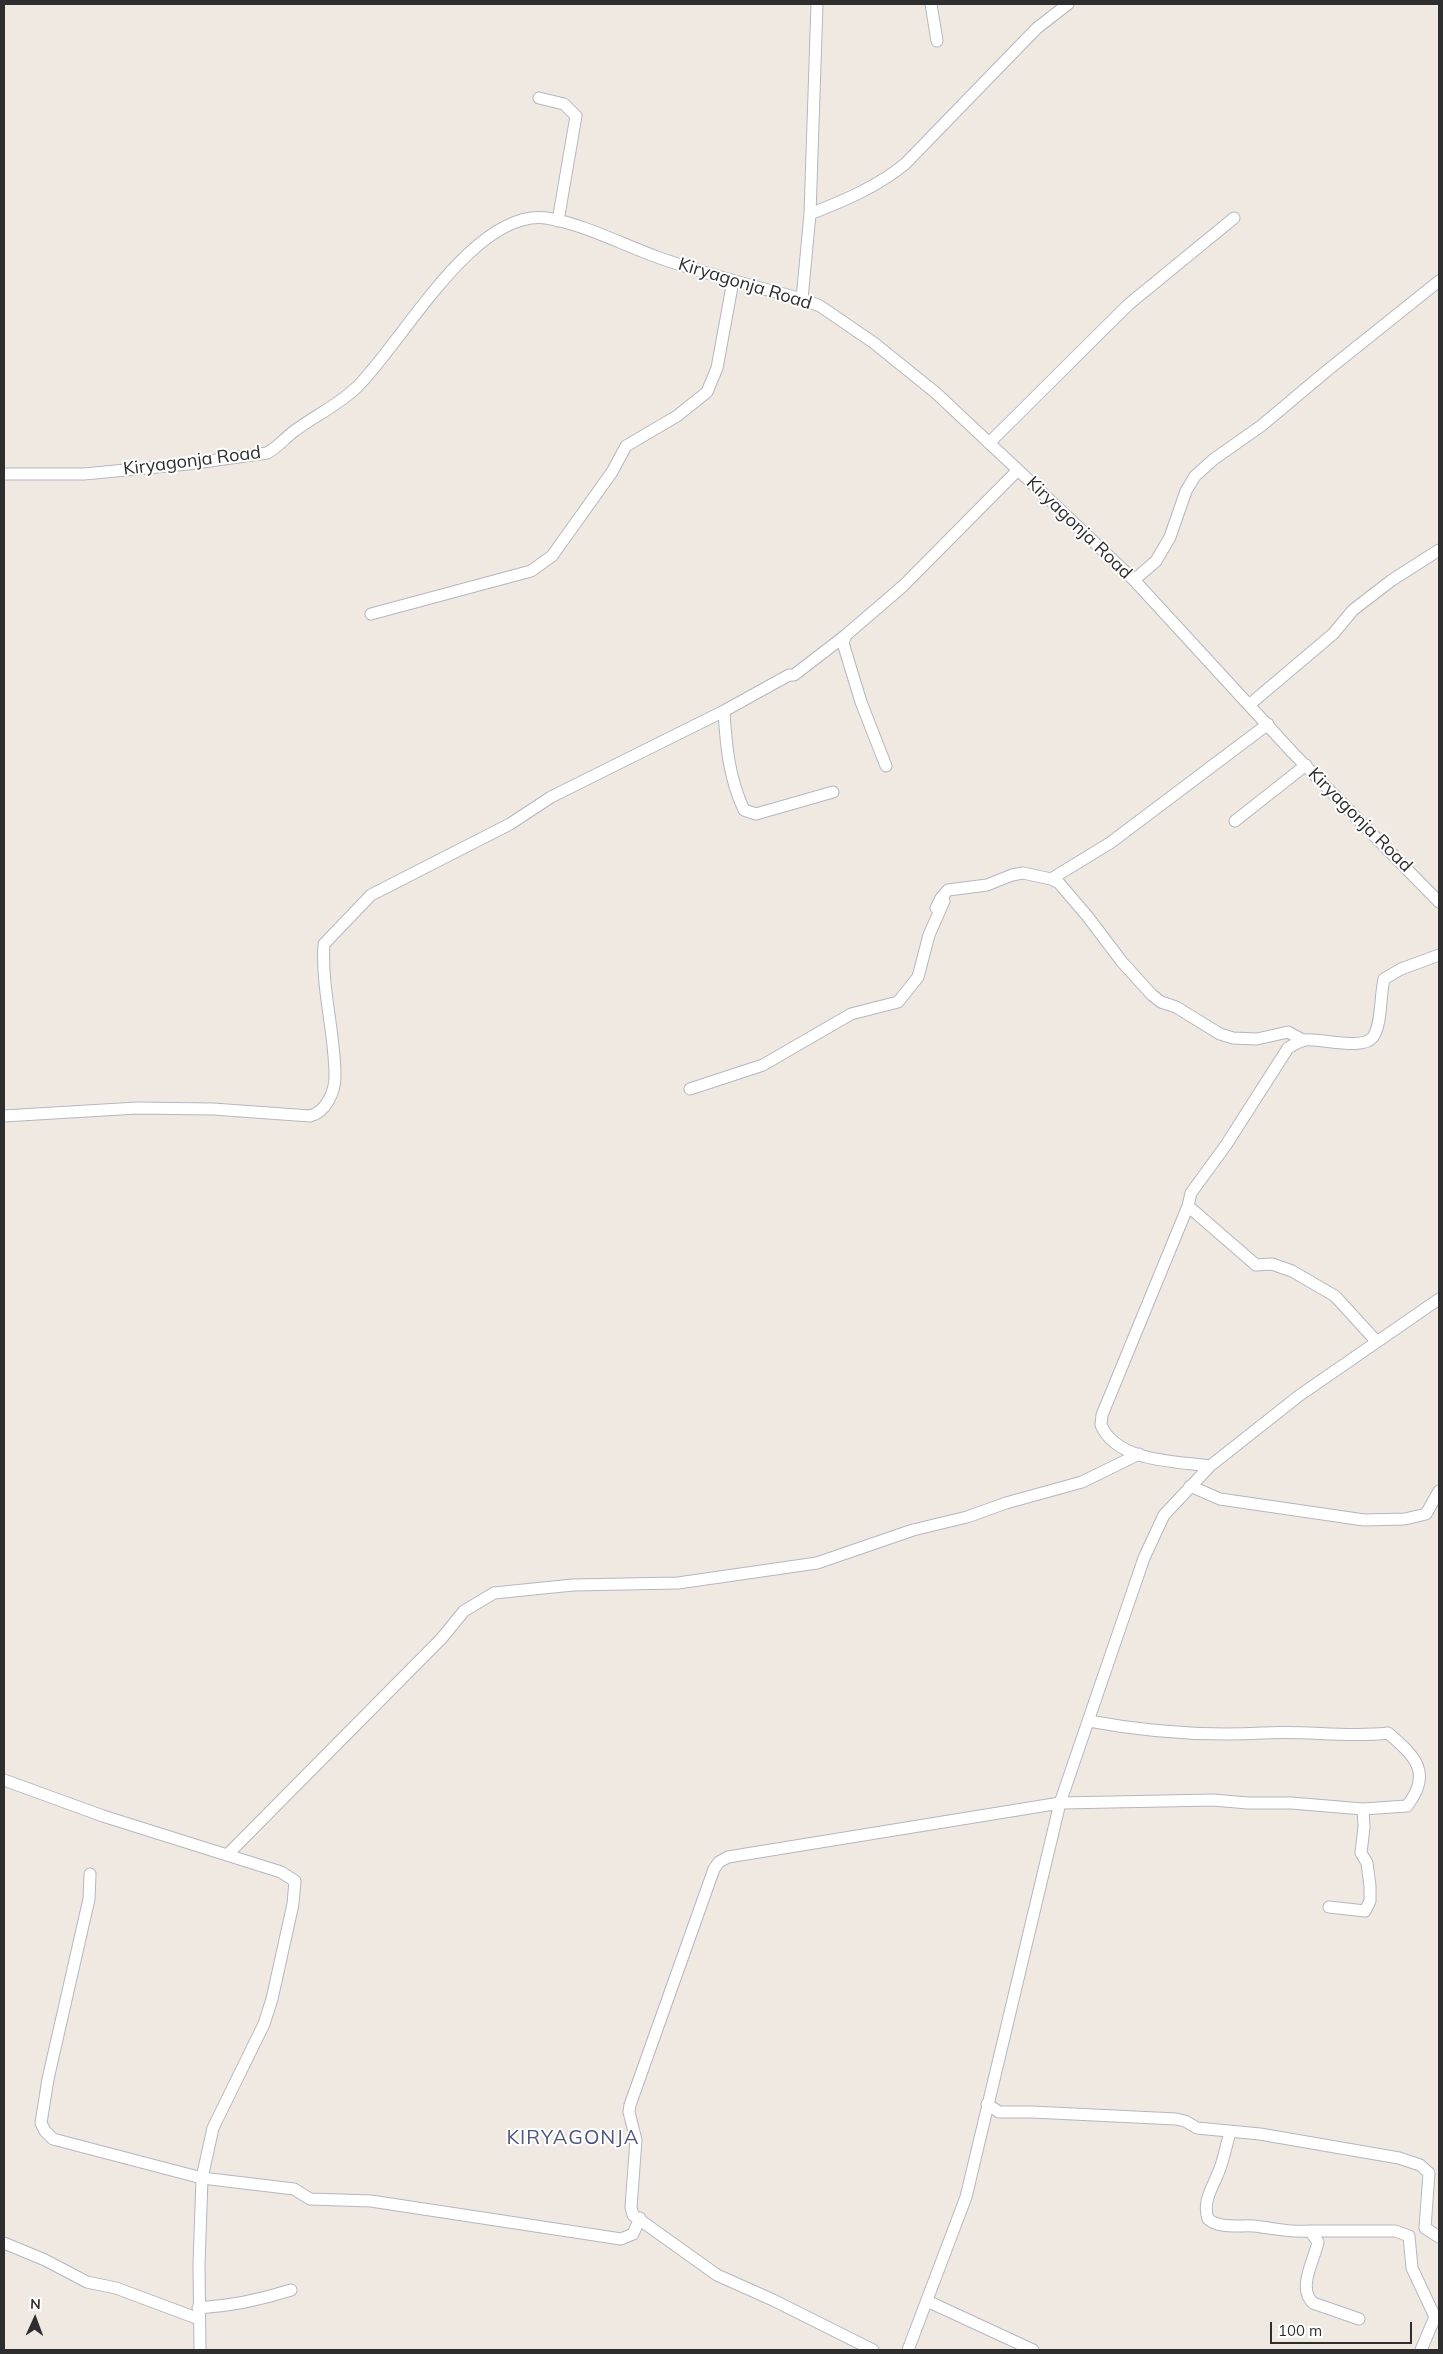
<!DOCTYPE html>
<style>
body{margin:0}
#map{position:relative;width:1443px;height:2354px;overflow:hidden;background:#efe9e1;font-family:Mulish,sans-serif}
canvas{display:block}
.frame{position:absolute;inset:0;border:5px solid #2e2e2e;pointer-events:none}
.north{position:absolute;left:10px;top:2294px;width:50px;height:50px;-webkit-text-stroke:4px #fff;paint-order:stroke;rotate:2deg;font-size:14px;font-weight:700;line-height:20px;text-align:center;color:#2e2e2e}
.north::after{content:'';display:block;margin:auto;width:18px;height:22px;background:#2e2e2e;clip-path:polygon(50% 0,100% 100%,50% 72%,0 100%)}
.scale{position:absolute;left:1270px;top:2322px;width:142px;height:22px;box-sizing:border-box;border:2px solid #2e2e2e;border-top:0;padding-left:6px;font-size:15px;line-height:18px;white-space:nowrap;color:#2e2e2e;-webkit-text-stroke:4px #fff;paint-order:stroke}
</style>
<div id="map">
<canvas width="1443" height="2354"></canvas>
<div class="frame"></div>
<div class="north">N</div>
<div class="scale">100 m</div>
</div>
<script>
const ctx = document.querySelector('canvas').getContext('2d');
ctx.lineJoin = 'round';
function stroke(path, color, width, dash) {
  ctx.strokeStyle = color;
  ctx.lineWidth = width;
  ctx.lineCap = dash ? 'butt' : 'round';
  ctx.setLineDash(dash || []);
  ctx.stroke(path);
}
function drawText(font, color, halo, rows, align = 'center') {
  ctx.font = font + ' Mulish,sans-serif';
  ctx.lineWidth = 4;
  ctx.setLineDash([]);
  ctx.textBaseline = 'middle';
  ctx.strokeStyle = halo;
  ctx.fillStyle = color;
  for (const [text, x, y, turn = 0] of rows) {
    ctx.save();
    ctx.translate(x, y);
    ctx.rotate((+turn || 0) * Math.PI / 180);
    ctx.textAlign = isNaN(turn) ? turn : align;
    if (halo) ctx.strokeText(text, 0, 0);
    ctx.fillText(text, 0, 0);
    ctx.restore();
  }
}
const minor = new Path2D(`
 M931 4 937 41
 M539 98 564 104 576 116 558 221
 M810 214C843 201 877 187 905 164L1037 28 1068 4
 M802 299 810 214 817 4
 M989 443 1129 304 1234 218
 M4 474H84L188 464 267 453C277 448 284 439 293 432 314 416 339 405 358 386 403 341 474 209 546 218 584 224 621 244 657 257 704 274 754 286 802 299L820 306 874 343 936 393 1018 470 1134 580 1293 753 1439 902
 M1134 580 1156 561 1170 537 1186 491 1195 476 1214 459 1261 426 1329 369 1439 281
 M371 614 531 571 552 556 612 472 626 446 677 416 707 392 717 368 733 281
 M1249 705 1333 634 1353 610 1392 580 1439 550
 M724 711C726 746 729 778 744 810L756 814 833 792
 M886 766 861 702 843 643 846 635 903 586 1018 470
 M1235 821 1306 765
 M1051 879 1110 843 1268 724
 M936 908 941 898 948 890 987 885 1012 875 1023 873 1051 879 1059 883 1088 917 1122 962 1152 995 1161 1002 1176 1007 1220 1034 1233 1038 1257 1039 1288 1032 1303 1040
 M690 1089 763 1065 851 1014 898 1002 918 977 929 935 944 901
 M4 1116 137 1108 213 1109 310 1116C326 1112 335 1092 335 1076 335 1033 321 988 324 944L371 895 510 824 551 797 724 711 789 675H794L846 635
 M1188 1206 1256 1265 1272 1264 1292 1271 1335 1296 1377 1342
 M1210 1466C1175 1461 1117 1462 1101 1425L1102 1415 1188 1206 1191 1193 1226 1145 1288 1048C1293 1045 1299 1041 1305 1040 1321 1038 1363 1051 1373 1037 1382 1024 1380 995 1384 979L1401 969 1439 955
 M1190 1486 1220 1499 1364 1520 1405 1519 1426 1514 1439 1491
 M1089 1721C1147 1732 1204 1736 1263 1733 1305 1730 1346 1738 1388 1733 1415 1756 1433 1773 1407 1806L1363 1809
 M4 1780 103 1816 281 1872 295 1881 293 1904 272 1999 264 2024 213 2128 202 2178 199 2265 200 2350
 M1061 1803 1213 1800 1248 1803H1291L1363 1809 1364 1827 1361 1853 1367 1863 1370 1886V1901L1365 1911 1329 1907
 M228 1854 441 1639 464 1611 494 1593 573 1585 678 1583 817 1563 913 1530 967 1517 1006 1503 1082 1482 1139 1454
 M90 1874 89 1899 48 2079 41 2123 45 2131 53 2139 202 2178 294 2189 310 2199 371 2201 621 2239 633 2234 640 2218
 M987 2104 999 2112H1032L1176 2119 1185 2121 1197 2128 1260 2134 1399 2158 1420 2165 1429 2173 1425 2228 1439 2237
 M1230 2133C1226 2145 1224 2159 1219 2171 1213 2187 1202 2201 1208 2219 1220 2229 1239 2225 1254 2226 1273 2228 1290 2233 1310 2231L1318 2242C1314 2261 1297 2288 1313 2303L1359 2319
 M1310 2231H1395L1409 2236 1412 2268 1435 2317 1421 2350
 M4 2243 45 2260 87 2282 116 2288 199 2319
 M927 2301 1033 2350
 M198 2308C231 2306 260 2300 291 2290
 M873 2350 773 2300 717 2275 633 2215 631 2207 636 2140 629 2112 630 2105 714 1869 719 1862 728 1857 1060 1803
 M908 2350 966 2197 1060 1803 1144 1558 1164 1515 1210 1466 1300 1395 1439 1299`);
const streetNames = [
 ["Kiryagonja Road",745,284,17],
 ["Kiryagonja Road",192,461,-7],
 ["Kiryagonja Road",1079,528,44],
 ["Kiryagonja Road",1360,820,45]
];
const quarterNames = [
 ["KIRYAGONJA",573,2138]
];
stroke(minor, '#b4b7c1', 13);
stroke(minor, '#fff', 11);
drawText('18px', '#2e2e2e', '#fff', streetNames);
ctx.letterSpacing = '1px';
drawText('20px', '#4d5680', '#fff', quarterNames);
ctx.letterSpacing = '0px';
</script>
